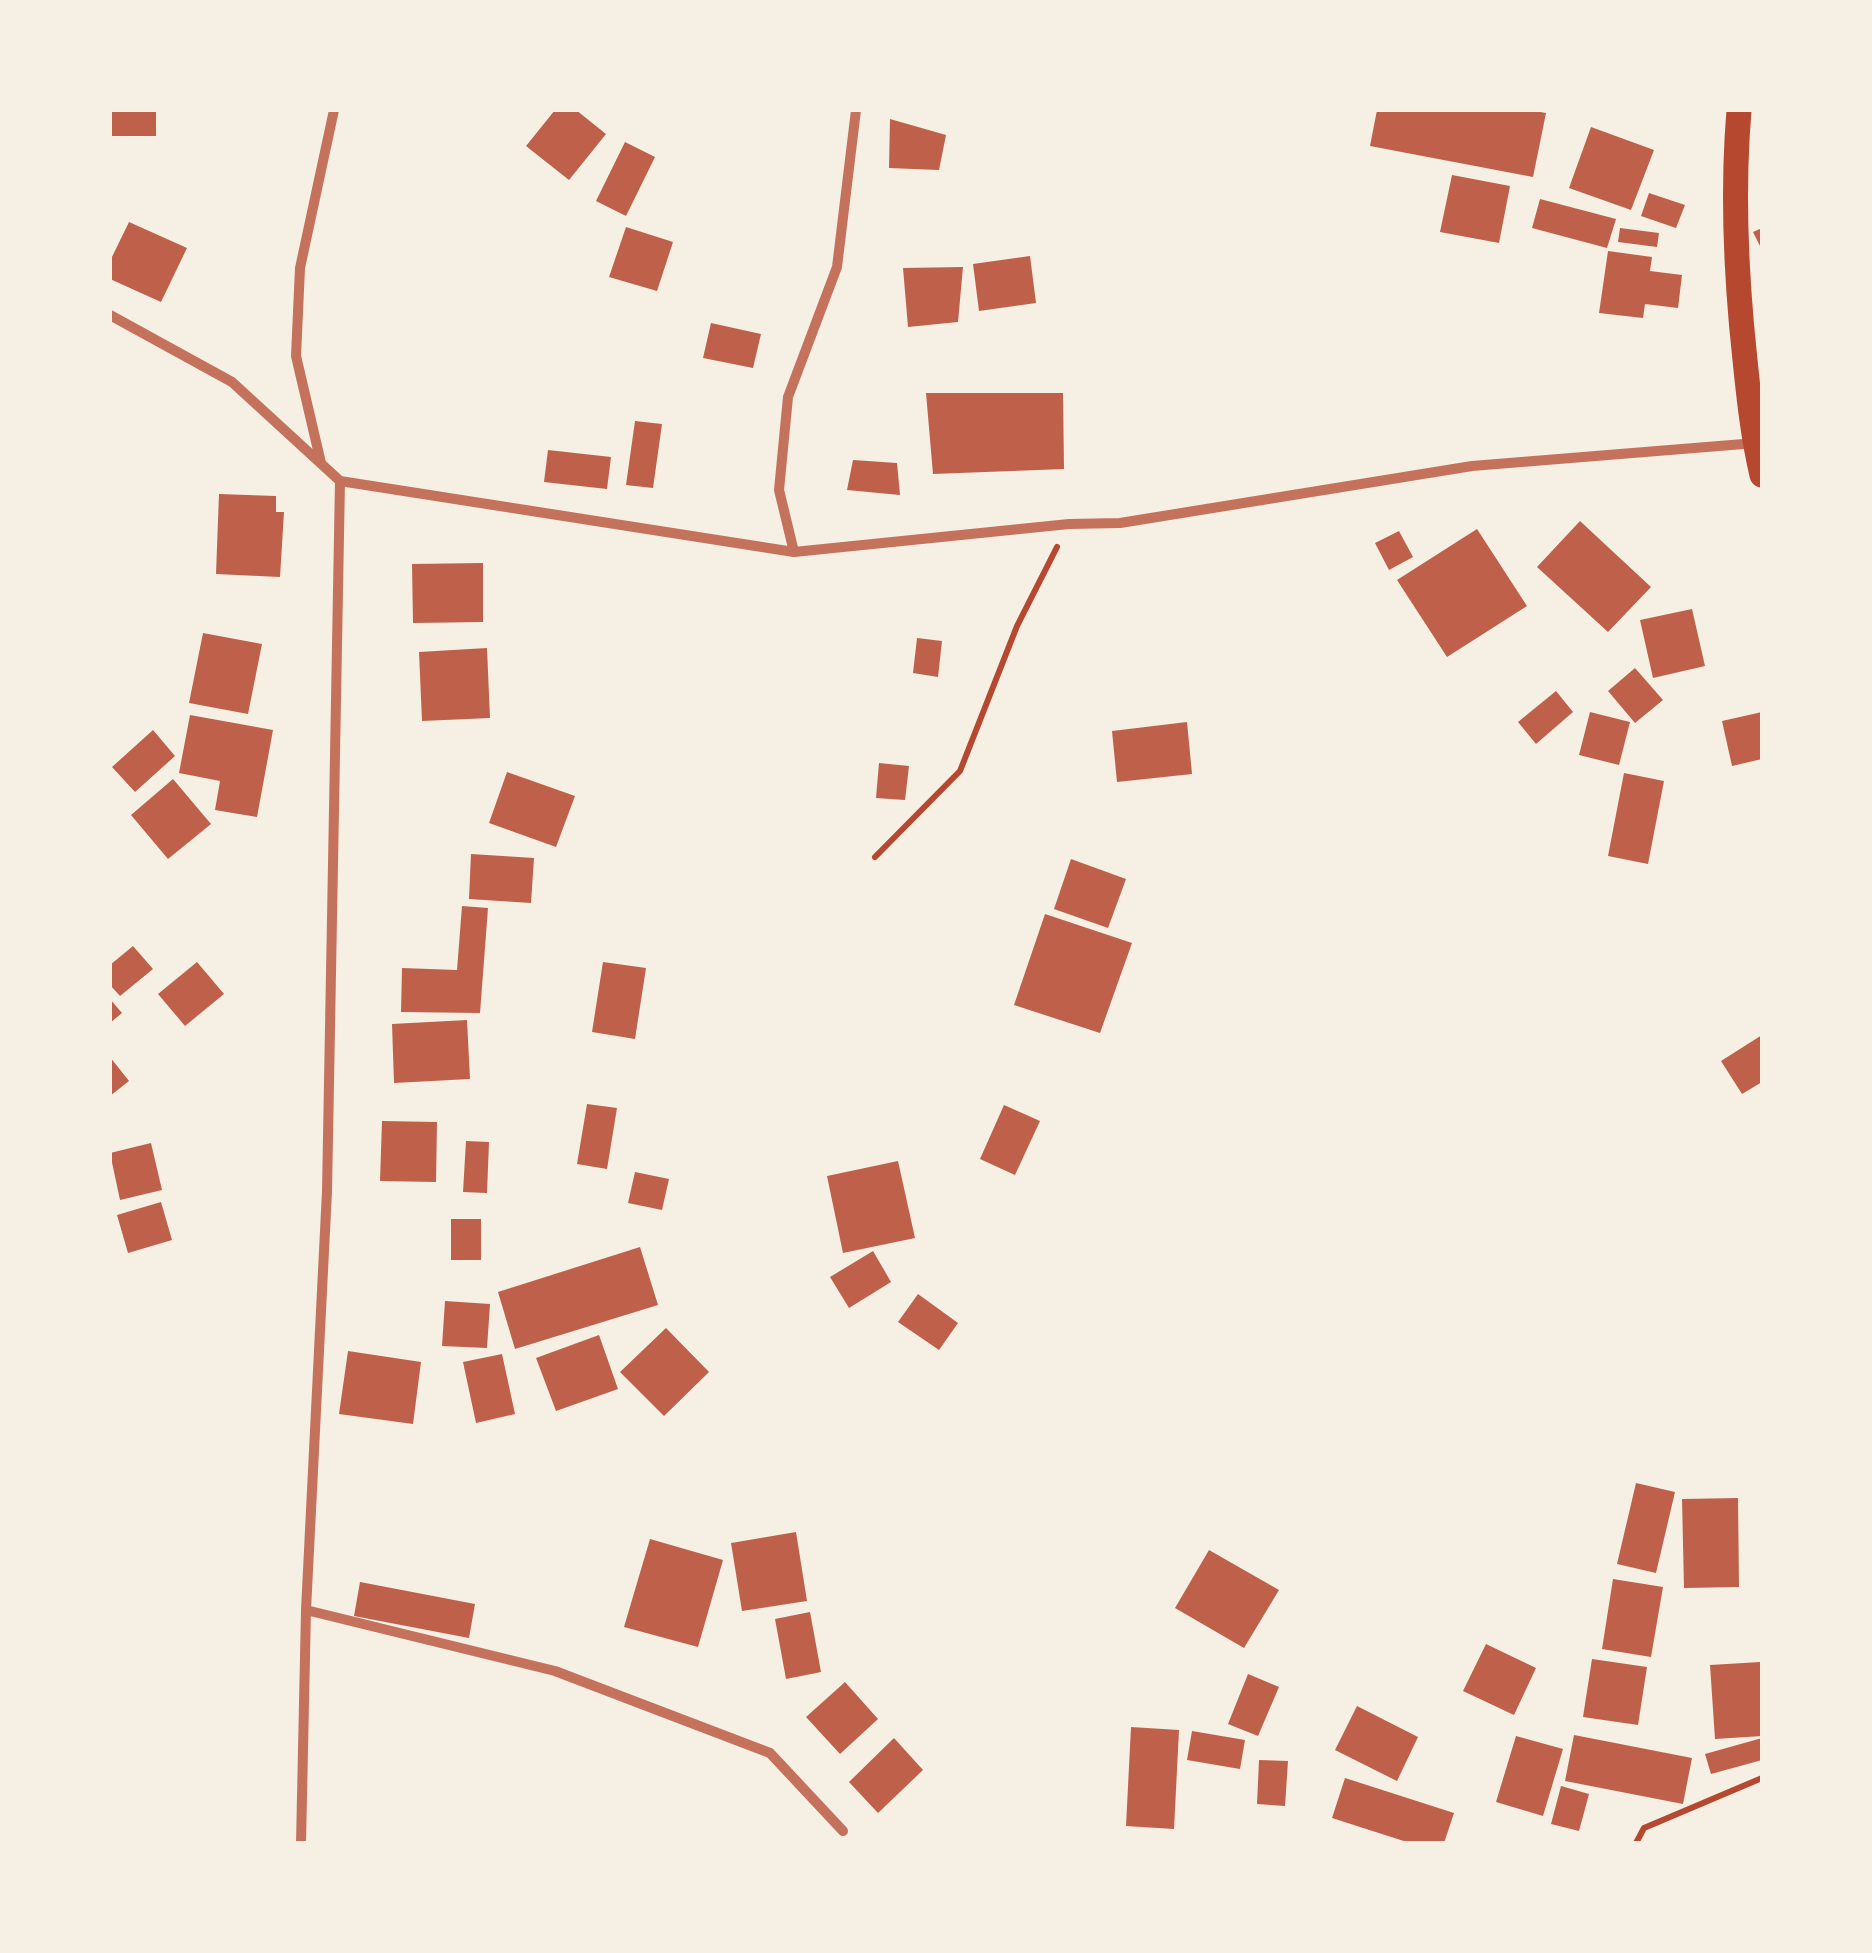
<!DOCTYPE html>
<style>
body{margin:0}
#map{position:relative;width:1872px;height:1953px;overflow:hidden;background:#f6efe4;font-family:"Varela Round",sans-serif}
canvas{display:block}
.frame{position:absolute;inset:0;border:112px solid #f6efe4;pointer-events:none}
</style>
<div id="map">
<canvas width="1872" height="1953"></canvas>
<div class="frame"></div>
</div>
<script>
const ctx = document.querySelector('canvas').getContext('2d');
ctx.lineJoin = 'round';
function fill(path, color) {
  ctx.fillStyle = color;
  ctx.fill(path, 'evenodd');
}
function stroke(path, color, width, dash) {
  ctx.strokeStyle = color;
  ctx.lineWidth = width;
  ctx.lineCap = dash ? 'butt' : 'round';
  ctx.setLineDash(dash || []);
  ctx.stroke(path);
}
const building = new Path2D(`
 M110 110H156V136H110Z
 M555 110H576L606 134 569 180 526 146Z
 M1377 110H1529L1546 113 1533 177 1370 146Z
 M890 119 946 135 939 170 889 168Z
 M1591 127 1654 150 1631 210 1569 188Z
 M625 142 655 157 626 216 596 201Z
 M1452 175 1510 186 1499 243 1440 232Z
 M1649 193 1685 205 1676 228 1641 216Z
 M1540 199 1616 219 1607 248 1532 228Z
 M129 222 187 248 161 302 110 279V261Z
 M626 227 673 242 657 291 609 277Z
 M1620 228 1659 233 1657 247 1618 242Z
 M1762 228V250L1753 232Z
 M1608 251 1652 257 1650 271 1682 275 1678 308 1645 304 1643 318 1599 313Z
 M1030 256 1036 303 979 311 973 264Z
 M963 267 958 322 908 327 903 268Z
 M711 323 761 334 753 368 703 358Z
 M926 393H1063L1064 469 933 474Z
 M635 421 662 424 653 488 626 485Z
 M548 450 611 457 607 489 544 482Z
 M853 460 897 463 900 495 847 490Z
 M219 494 276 496V512H284L280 577 216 574Z
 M1580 521 1651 587 1608 632 1537 567Z
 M1477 529 1527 606 1447 657 1397 580Z
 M1399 531 1413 557 1389 570 1375 543Z
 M483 563V622L413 623 412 564Z
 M1692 609 1705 666 1653 678 1640 620Z
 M203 633 262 644 248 714 189 703Z
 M917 638 942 641 938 677 913 673Z
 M487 648 490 718 422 721 419 652Z
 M1635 668 1663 700 1635 723 1608 691Z
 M1556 691 1573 712 1536 744 1518 722Z
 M1590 712 1630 722 1619 765 1579 755Z
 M1762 712V759L1732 766 1722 721Z
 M190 715 273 730 257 817 215 810 220 781 179 773Z
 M1187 722 1192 774 1117 782 1112 731Z
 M153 730 175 756 135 792 112 767Z
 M879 763 909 766 905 800 876 798Z
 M507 772 575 796 556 847 489 823Z
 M1624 773 1664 781 1648 864 1608 856Z
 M173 779 211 824 168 859 131 815Z
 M471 854 534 858 531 903 469 899Z
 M1071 859 1126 879 1108 928 1054 909Z
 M462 906 488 908 480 1013 401 1012 402 968 457 970Z
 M1045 914 1132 943 1100 1033 1014 1005Z
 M133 946 153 969 120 996 110 985V965Z
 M197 962 224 994 185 1026 158 994Z
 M603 962 646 968 635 1039 592 1032Z
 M110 999 122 1013 110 1023Z
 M467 1020 470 1079 394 1083 392 1024Z
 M1762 1035V1082L1742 1094 1721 1061Z
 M110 1057 129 1081 110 1096Z
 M587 1104 617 1108 607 1169 577 1164Z
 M1004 1105 1040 1121 1015 1175 980 1159Z
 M382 1121 437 1122 436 1182 380 1181Z
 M466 1141 489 1142 487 1193 463 1192Z
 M151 1143 162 1190 120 1200 110 1153Z
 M898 1161 915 1238 843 1253 827 1176Z
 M635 1172 669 1179 662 1210 628 1203Z
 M161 1202 172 1240 128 1253 117 1215Z
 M451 1219H481V1260H451Z
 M640 1247 658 1305 515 1349 498 1292Z
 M873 1251 891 1282 849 1308 830 1277Z
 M918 1294 958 1323 939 1350 898 1322Z
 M445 1301 490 1304 487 1348 442 1346Z
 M666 1328 709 1372 664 1416 620 1372Z
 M599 1335 618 1389 556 1411 536 1358Z
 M348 1351 421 1362 413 1424 339 1414Z
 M502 1354 515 1414 476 1423 463 1362Z
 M1636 1483 1675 1492 1656 1573 1617 1564Z
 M1738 1498 1739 1587 1684 1588 1682 1499Z
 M796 1532 807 1601 742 1611 731 1543Z
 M650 1539 723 1560 698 1647 624 1627Z
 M1209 1550 1279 1590 1244 1648 1175 1608Z
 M1613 1579 1663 1587 1651 1657 1602 1649Z
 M360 1582 475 1604 469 1638 354 1616Z
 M810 1612 821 1672 786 1679 775 1619Z
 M1486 1644 1536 1668 1514 1715 1463 1691Z
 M1592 1659 1647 1667 1638 1725 1583 1717Z
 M1760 1662 1762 1736 1715 1739 1710 1665Z
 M1248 1674 1279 1687 1258 1736 1228 1724Z
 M845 1682 878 1719 840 1754 806 1717Z
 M1357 1706 1418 1737 1397 1781 1335 1750Z
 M1131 1727 1179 1730 1174 1829 1126 1826Z
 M1192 1731 1245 1740 1240 1769 1187 1760Z
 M1574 1735 1692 1758 1683 1804 1565 1781Z
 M1516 1736 1563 1749 1543 1816 1496 1802Z
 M894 1738 923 1770 878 1813 849 1782Z
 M1762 1738V1760L1711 1774 1705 1754Z
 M1259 1760 1288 1761 1285 1806 1257 1804Z
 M1345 1778 1454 1813 1444 1843H1410L1332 1818Z
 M1561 1786 1589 1794 1579 1831 1551 1824Z`);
const path = new Path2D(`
 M875 857 960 771 1017 626 1057 547
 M1636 1843 1644 1828 1762 1778`);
const minor = new Path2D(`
 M110 315 232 382 340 481 794 552 1069 524 1120 523 1472 466 1756 443
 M321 463 296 356 300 268 334 110
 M794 552 779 490 788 397 837 267 856 110
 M306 1610 555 1671 770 1753 843 1831
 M301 1843 306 1610 327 1191 340 481`);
const primary = new Path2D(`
 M1739 110C1732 193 1736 277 1745 360 1749 399 1753 437 1762 475`);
fill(building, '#bf614a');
stroke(path, '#b5482f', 6);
stroke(minor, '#c5725c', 10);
stroke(primary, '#b5482f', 25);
</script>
